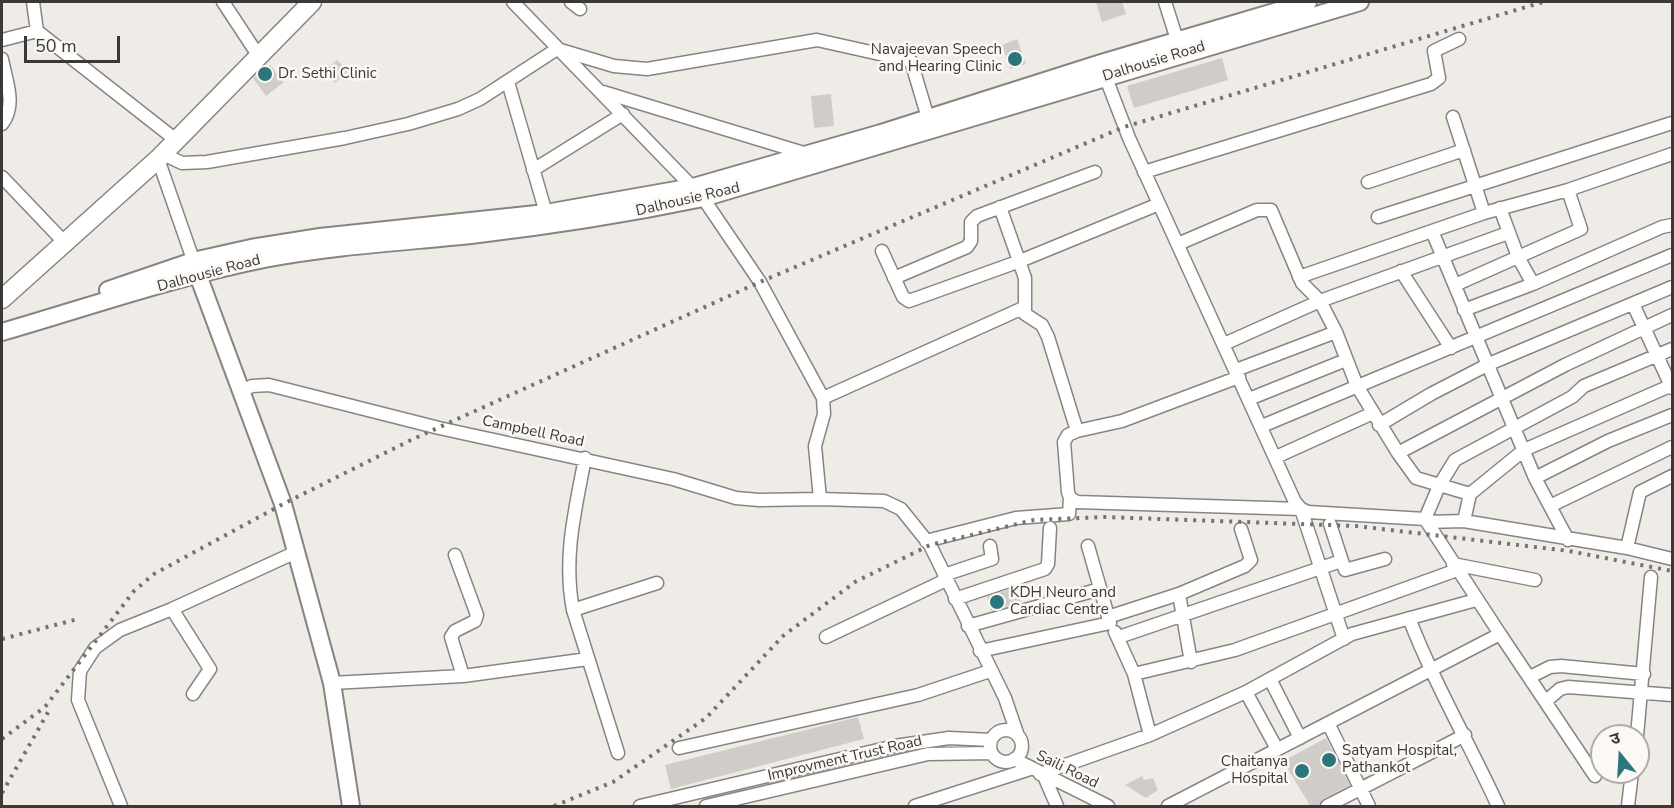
<!DOCTYPE html>
<meta charset="utf-8">
<style>
body{margin:0}
#map{position:relative;width:1674px;height:808px;overflow:hidden;background:#efece7;font-family:"Nunito Sans","Noto Sans Devanagari",sans-serif}
canvas{display:block}
.frame{position:absolute;inset:0;border:3px solid #3a3937;pointer-events:none}
.north{position:absolute;left:1590px;top:724px;width:60px;height:60px;box-sizing:border-box;background:#fcf9f4;border:2px solid #aeaca8;border-radius:50%;rotate:342deg;font-size:16px;font-weight:700;line-height:24px;text-align:center;color:#3a3937}
.north::after{content:'';display:block;margin:auto;width:21px;height:27px;background:#2c767b;clip-path:polygon(50% 0,100% 100%,50% 72%,0 100%)}
.scale{position:absolute;left:24px;top:36px;width:96px;height:27px;box-sizing:border-box;border:3px solid #3a3937;border-top:0;padding-left:8px;font-size:18px;line-height:21px;white-space:nowrap;color:#3a3937;-webkit-text-stroke:4px #fcf9f4;paint-order:stroke}
</style>
<div id="map">
<canvas width="1674" height="808"></canvas>
<div class="frame"></div>
<div class="north">उ</div>
<div class="scale">50 m</div>
</div>
<script>
const ctx = document.querySelector('canvas').getContext('2d');
ctx.lineJoin = 'round';
function fill(path, color) {
  ctx.fillStyle = color;
  ctx.fill(path, 'evenodd');
}
function stroke(path, color, width, dash) {
  ctx.strokeStyle = color;
  ctx.lineWidth = width;
  ctx.lineCap = dash ? 'butt' : 'round';
  ctx.setLineDash(dash || []);
  ctx.stroke(path);
}
function drawText(font, color, halo, rows, align = 'center') {
  ctx.font = font + ' "Nunito Sans",sans-serif';
  ctx.lineWidth = 5;
  ctx.setLineDash([]);
  ctx.textBaseline = 'middle';
  ctx.strokeStyle = halo;
  ctx.fillStyle = color;
  for (const [text, x, y, turn = 0] of rows) {
    ctx.save();
    ctx.translate(x, y);
    ctx.rotate((+turn || 0) * Math.PI / 180);
    ctx.textAlign = isNaN(turn) ? turn : align;
    if (halo) ctx.strokeText(text, 0, 0);
    ctx.fillText(text, 0, 0);
    ctx.restore();
  }
}
const building = new Path2D(`
 M1096 2H1122L1126 14 1102 22Z
 M1017 39 1026 64 1010 69 1002 45Z
 M1222 58 1228 80 1134 108 1127 86Z
 M337 60 348 71 335 83 324 72Z
 M270 65 284 82 266 96 253 78Z
 M831 94 834 126 814 128 811 96Z
 M1016 587 1021 603 991 611 987 597Z
 M858 717 864 739 671 789 665 765Z
 M1326 738 1350 785 1323 799 1319 807H1311L1283 761Z
 M1142 776 1144 780 1153 778 1158 790 1146 798 1125 785Z`);
const street = new Path2D(`
 M223 2 258 55
 M513 2 703 198 760 282 823 398 824 414 815 446 820 499 884 501 901 509 930 545 1005 698 1018 736
 M571 2 580 9
 M1165 2 1179 46
 M37 31 176 140
 M2 40 37 31 33 2
 M2 59C6 81 17 105 2 124
 M1104 73 1129 138 1295 502 1301 509 1308 512 1425 519 1500 634 1168 806
 M508 82 546 213
 M603 92 807 154
 M1453 117 1484 213
 M163 154 182 163 207 162 345 138 408 124 458 109 480 99 557 49 614 66 647 69 817 40 911 61 928 118
 M158 159 196 268
 M533 170 623 114
 M1144 172 1431 84 1439 78 1434 51 1459 39
 M2 177 65 243
 M1368 182 1464 150
 M1000 207 1025 278V314L1042 325 1048 337 1077 431 1122 421 1239 377
 M1500 208 1518 257 1533 284
 M1378 217 1672 123
 M1432 231 1535 478 1568 540
 M1178 244 1257 210H1271L1302 283 1320 301 1336 332 1357 386 1398 453 1416 478 1470 494
 M882 251 903 297 909 301 1020 261 1159 204
 M1401 271 1451 348
 M1299 277 1484 213 1568 190 1672 154
 M894 278 967 247 971 241V222L977 216 1095 172
 M1455 285 1581 229 1568 190
 M1633 304 1672 388
 M1464 310 1533 284 1662 227 1672 225
 M1224 344 1320 301 1508 233
 M1236 370 1336 332
 M241 391 252 386 269 385 439 428 673 479 736 498 759 500 820 499
 M823 398 1023 308
 M1249 399 1346 360
 M1379 425 1431 394 1489 364 1672 287
 M1262 426 1672 255
 M1077 431 1068 435 1064 442 1068 492 1070 498 1077 502 1301 509 1344 639
 M1398 453 1565 365 1672 315
 M1276 457 1373 413
 M1535 478 1608 441 1672 415
 M1550 506 1672 447
 M1425 519 1439 486 1455 460 1572 397 1584 386 1672 349
 M1464 521 1470 494 1524 450 1672 385
 M1427 522 1464 521 1627 548 1672 559
 M1330 524 1345 570 1385 559
 M926 541 1016 518 1069 514 1070 498
 M1627 548 1640 492 1672 476
 M455 555 477 615 475 621 455 631 451 637 463 676
 M1453 564 1535 580
 M944 575 992 559 990 546
 M1179 594 1191 662
 M955 599 1045 569 1048 564 1050 528
 M573 610C563 557 575 511 585 458
 M1108 617 1179 594 1245 566 1251 560 1241 529
 M1409 618C1434 683 1469 743 1498 806
 M968 626 1100 589
 M1115 632 1134 674 1150 735
 M1500 634 1595 776
 M826 637 946 580
 M1119 637 1341 561
 M980 651 1110 623 1088 546
 M1134 674 1235 650 1457 570
 M1530 677 1550 667 1561 666 1644 674
 M1271 681 1300 738
 M332 683 463 676 588 659
 M1246 692 1277 749
 M193 694 210 669 172 609 294 553
 M1546 701 1560 689 1568 687 1672 695
 M1328 723 1369 806
 M990 746a16 16 0 1 1 32 0a16 16 0 1 1-32 0Z
 M1637 736 1651 577
 M679 748 918 695 990 671
 M618 753 573 610 657 583
 M1014 759 1108 806
 M1040 774 1150 735 1246 692 1352 634 1476 600
 M1044 776 1057 806
 M121 806 78 700 80 671 95 648 120 630 172 609
 M640 806 895 746 949 738 991 740
 M706 806 928 754 991 753
 M915 806 1030 769
 M1327 806 1465 735
 M1628 806 1632 772`);
const secondary = new Path2D(`
 M198 275 283 504 332 683 351 806
 M108 290 193 261 251 248 320 237 546 213 693 187 881 133 1101 63 1308 2
 M2 332C88 307 175 277 264 259 332 246 402 242 471 235 549 226 626 214 703 198L1360 2`);
const primary = new Path2D(`
 M2 299 158 159 312 2`);
const rail = new Path2D(`
 M2 639 78 619
 M2 739 45 707 134 591 154 574 283 504 411 440 760 282 1124 127 1543 2
 M2 793 51 707
 M554 806 613 782 706 718 783 636 855 582 930 545 1034 520 1104 517 1356 526 1569 551 1672 571`);
const markers = [
 [1015,59,8,"#2c767b"],
 [265,74,8,"#2c767b"],
 [997,602,8,"#2c767b"],
 [1329,760,8,"#2c767b"],
 [1302,771,8,"#2c767b"]
];
const poiNames = [
 ["Navajeevan Speech",1002,50,"right"],
 ["and Hearing Clinic",1002,67,"right"],
 ["Dr. Sethi Clinic",278,74],
 ["KDH Neuro and",1010,593],
 ["Cardiac Centre",1010,610],
 ["Satyam Hospital,",1342,751],
 ["Pathankot",1342,768],
 ["Chaitanya",1288,762,"right"],
 ["Hospital",1288,779,"right"]
];
const streetNames = [
 ["Dalhousie Road",1154,62,-17],
 ["Dalhousie Road",688,200,-13],
 ["Dalhousie Road",209,274,-15],
 ["Campbell Road",533,432,12],
 ["Improvment Trust Road",845,759,-13],
 ["Saili Road",1067,770,26]
];
fill(building, '#d0cdc8');
stroke(street, '#888581', 15);
stroke(secondary, '#888581', 20);
stroke(primary, '#888581', 21);
stroke(street, '#fff', 12);
stroke(secondary, '#fff', 16);
stroke(primary, '#fff', 18);
stroke(rail, '#747370', 4, [3, 6]);
for (const [x, y, r, color] of markers) {
  const dot = new Path2D();
  dot.arc(x, y, r, 0, 2 * Math.PI);
  ctx.fillStyle = color;
  ctx.fill(dot);
  stroke(dot, '#fcf9f4', 2);
}
drawText('15px', '#3a3937', '#fcf9f4', poiNames, 'left');
drawText('15px', '#3a3937', '#fcf9f4', streetNames);
</script>
